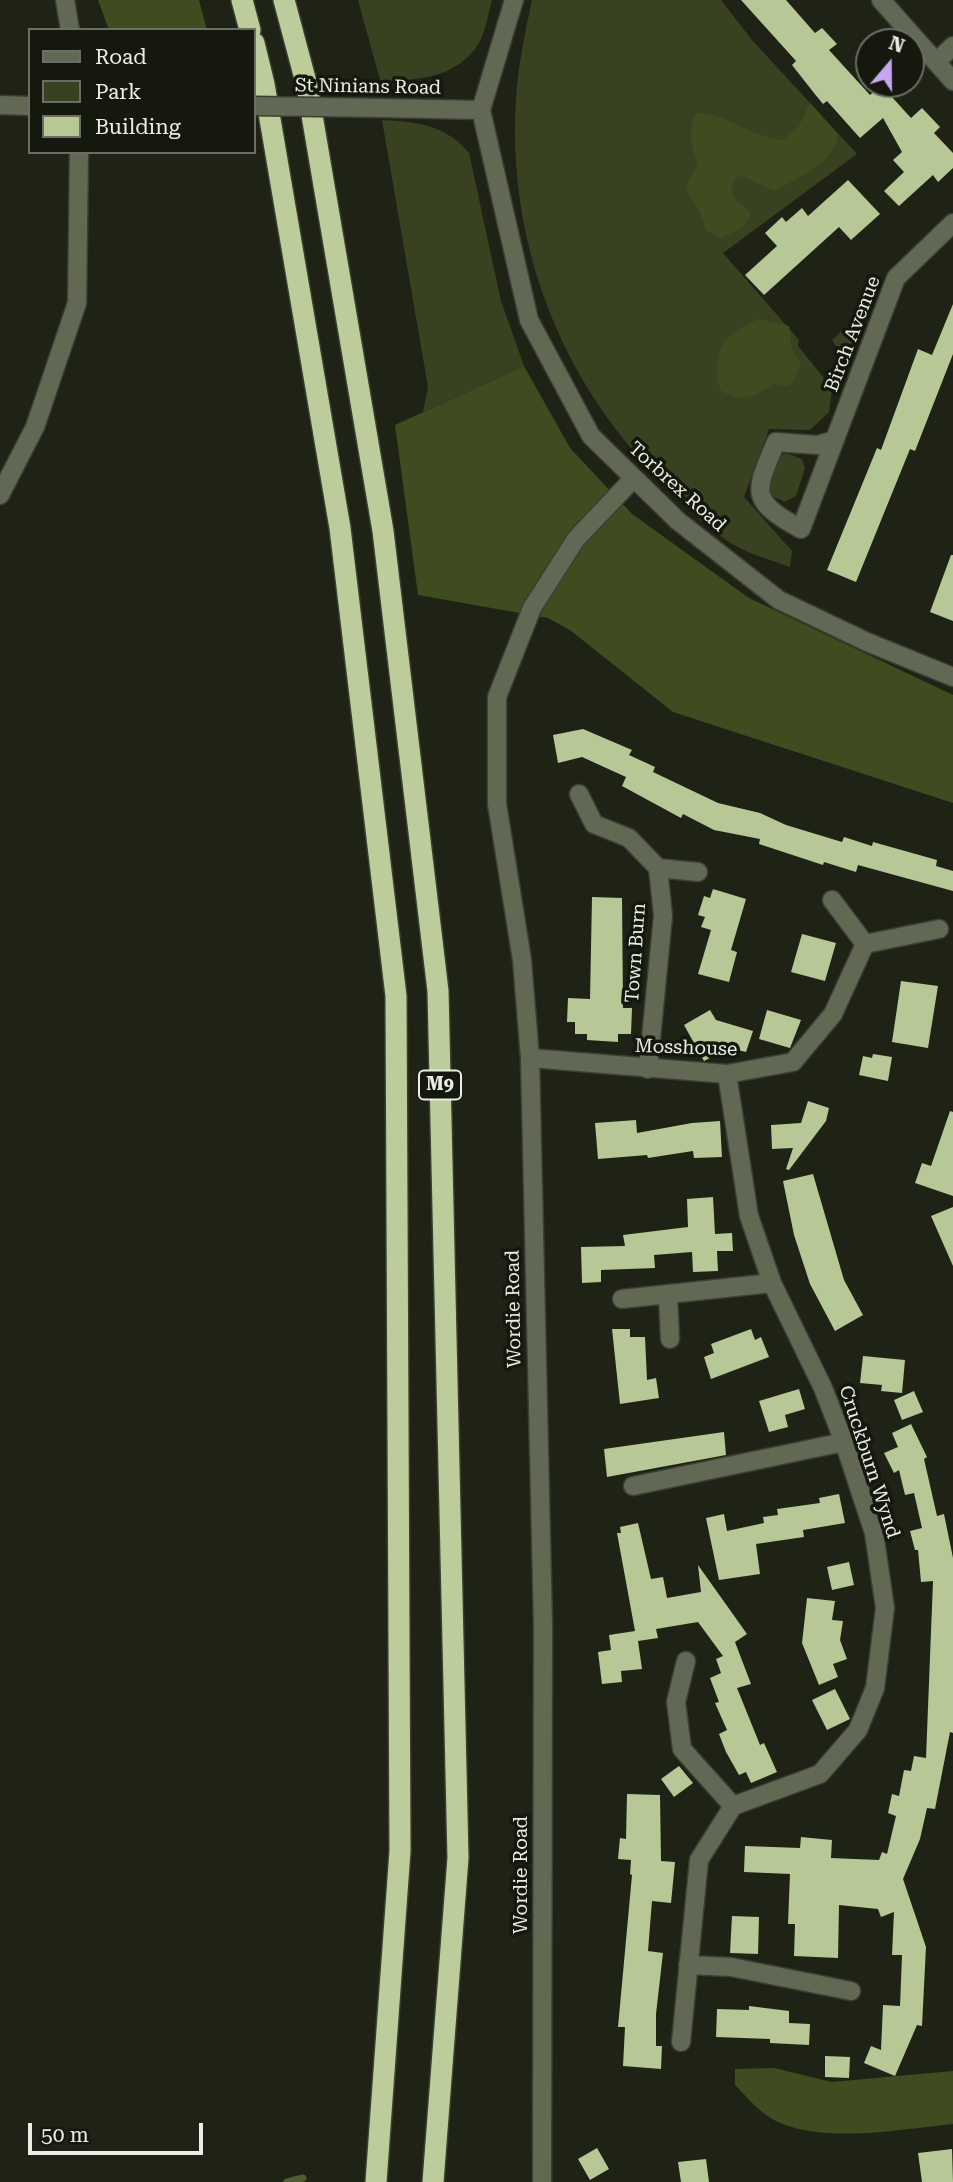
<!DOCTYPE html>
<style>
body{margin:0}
#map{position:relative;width:953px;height:2182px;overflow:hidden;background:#1e2316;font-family:"Roboto Serif",serif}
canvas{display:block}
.legend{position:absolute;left:28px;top:28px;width:228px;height:126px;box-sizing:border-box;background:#15190d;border:2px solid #6b6e64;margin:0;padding:9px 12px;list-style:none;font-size:21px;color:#ebeee6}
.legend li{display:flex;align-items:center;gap:14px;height:35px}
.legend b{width:35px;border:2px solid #6b6e64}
.north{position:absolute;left:855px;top:28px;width:70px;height:70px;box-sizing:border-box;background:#15190d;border:2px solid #6b6e64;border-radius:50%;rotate:20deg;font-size:19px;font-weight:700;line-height:28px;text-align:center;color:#ebeee6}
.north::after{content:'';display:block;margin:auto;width:24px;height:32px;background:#c5a7f1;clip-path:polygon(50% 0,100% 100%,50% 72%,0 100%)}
.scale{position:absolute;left:28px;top:2123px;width:175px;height:32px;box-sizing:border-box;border:4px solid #ebeee6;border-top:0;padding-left:9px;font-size:21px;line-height:24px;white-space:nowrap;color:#ebeee6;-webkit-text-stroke:5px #15190d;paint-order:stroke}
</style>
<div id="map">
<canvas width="953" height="2182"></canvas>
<ul class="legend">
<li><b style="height:9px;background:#616854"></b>Road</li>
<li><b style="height:19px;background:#384221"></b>Park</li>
<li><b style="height:19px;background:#b7c795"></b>Building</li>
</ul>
<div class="north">N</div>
<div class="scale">50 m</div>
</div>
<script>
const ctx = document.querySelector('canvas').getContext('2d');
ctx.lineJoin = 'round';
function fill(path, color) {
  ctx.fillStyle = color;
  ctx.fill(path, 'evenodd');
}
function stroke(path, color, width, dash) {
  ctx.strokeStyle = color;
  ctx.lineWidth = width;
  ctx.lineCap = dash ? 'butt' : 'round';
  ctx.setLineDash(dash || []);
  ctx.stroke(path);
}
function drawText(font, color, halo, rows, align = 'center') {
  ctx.font = font + ' "Roboto Serif",serif';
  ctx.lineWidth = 7;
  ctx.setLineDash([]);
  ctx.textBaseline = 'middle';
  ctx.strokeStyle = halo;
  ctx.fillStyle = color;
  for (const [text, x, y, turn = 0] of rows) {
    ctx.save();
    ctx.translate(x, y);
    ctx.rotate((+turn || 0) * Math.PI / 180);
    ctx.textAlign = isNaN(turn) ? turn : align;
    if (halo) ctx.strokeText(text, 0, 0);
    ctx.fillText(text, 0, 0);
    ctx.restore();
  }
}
const green = new Path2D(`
 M358 0H492C488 13 486 31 479 43 459 77 415 82 380 80Z
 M532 0H721L752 40 857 154 723 253 799 340 798 346 832 388 829 412 810 430 769 429 744 497 792 551 790 567C768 559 745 553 726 540 697 521 673 494 649 468 556 370 507 234 516 99 518 66 525 33 532 0Z
 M382 120C416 122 445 124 469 153L501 301 524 366 423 412 428 387Z
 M860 315 865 319 852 348 850 352 840 353 832 340Z
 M786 453 802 459 805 468 796 496 785 502 772 496C767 482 771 460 786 453Z`);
const forest = new Path2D(`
 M98 0H199L207 30H109Z
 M810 103 838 134C836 164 796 177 775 191L740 175 733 182 732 196 751 213 745 226 722 238 706 230 699 210 685 189 698 163C691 145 687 132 696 113 726 113 752 138 783 140L799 126Z
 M759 319 789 326 792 350 801 363 795 379 788 386 774 384C754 396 743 404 720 390 711 350 722 335 759 319Z
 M524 366 570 448 632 514 749 598 953 695V803L673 712 570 630 548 618 418 595 395 425Z
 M774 2068 832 2082 953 2071V2124C901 2129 811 2147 766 2115 755 2107 745 2095 735 2085V2069Z`);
const stream = new Path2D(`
 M287 2182 303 2178`);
const building = new Path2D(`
 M741 0H786L815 33 822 28 837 44 829 50 870 95 881 85 911 118 922 108 940 127 934 133 953 153V168L938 182 933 175 899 206 884 191 904 172 893 160 902 152 883 118 860 138 827 101 823 104 814 93 792 65 796 61Z
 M848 180 880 214 851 240 839 227 764 295 745 275 777 246 765 233 782 217 786 222 802 208 808 216Z
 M953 304V354L915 451 910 449 856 582 827 570 877 448 881 450 918 349 932 355Z
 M951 555H953V621L930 612Z
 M583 729 632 750 629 755 655 767 653 772 718 803 760 813 786 825 842 842 844 837 872 846 873 842 937 860 936 866 953 871V891L858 865 856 872 824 862 823 865 759 844 760 839 714 830 683 814 681 818 622 786 626 777 582 757 558 763 553 735Z
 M713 889 746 899 731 950 737 952 729 982 698 974 711 930 701 927 705 917 698 915 704 896 710 898Z
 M592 897 622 898 623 1008H632L631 1034H618V1042L587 1040V1034H575V1022H567L568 998 590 999Z
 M802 934 836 943 825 981 791 972Z
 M901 981 938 986 928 1048 892 1042Z
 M710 1010 716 1020 753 1031 746 1052 729 1048 704 1061 684 1025Z
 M767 1010 801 1020 790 1048 759 1039Z
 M873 1054 892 1057 888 1081 859 1075 863 1056 872 1058Z
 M808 1101 829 1108 826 1121 789 1170 786 1169 793 1148 772 1149 771 1125 801 1123Z
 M950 1111 953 1112V1196L915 1183 922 1163 931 1166Z
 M636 1120 637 1133 692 1123 720 1121 722 1157 694 1158 693 1151 648 1158 647 1155 598 1159 595 1123Z
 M813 1174 844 1280 863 1315 835 1331 810 1284 794 1235 783 1181Z
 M713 1197 715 1234 732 1233 733 1251H717L718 1271 693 1272 692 1252 654 1255 655 1268 601 1270V1282L582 1283 581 1247 625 1246 623 1235 688 1227 687 1199Z
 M953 1207V1266L931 1216Z
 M612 1329H630V1337H645L647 1380 656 1378 659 1398 620 1404Z
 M751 1329 755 1340 761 1337 769 1357 711 1379 704 1357 714 1353 711 1344Z
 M863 1356 905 1360 902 1393 881 1391 882 1385 860 1383Z
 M799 1389 805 1409 785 1415 788 1427 769 1432 759 1401Z
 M914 1391 923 1412 902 1420 894 1400Z
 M911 1424 927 1457 924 1459 937 1516 944 1514 953 1558V1733L950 1732 935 1809 927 1808 920 1839 903 1879 926 1947 922 2026 917 2025 895 2076 864 2063 871 2046 881 2050 883 2005 900 2006 902 1955H892L894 1912 881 1917 878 1909 839 1905 838 1958 794 1956 795 1924H788L790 1874 744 1872 745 1846 800 1848 801 1837 832 1840 831 1858 879 1860 882 1852 887 1854 896 1816 888 1813 892 1794 899 1796 904 1770 911 1771 914 1756 926 1758 933 1581 921 1582 918 1550H915L910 1531 922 1528 914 1493 905 1495 899 1470 894 1473 884 1453 898 1447 892 1433Z
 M724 1432 726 1455 607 1477 604 1449Z
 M839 1494 845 1523 803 1530 804 1537 756 1544 760 1574 719 1580 706 1518 724 1514 727 1531 764 1523 763 1517 778 1515 777 1509 820 1503 819 1498Z
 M638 1523 651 1579 663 1577 667 1598 701 1592 698 1565 747 1634 735 1642 751 1684 737 1688 760 1745 764 1743 777 1772 751 1783 746 1772 739 1775 726 1752 719 1734 727 1730 715 1703 719 1702 710 1678 721 1673 716 1659 723 1656 698 1622 656 1629 658 1638 638 1641 642 1669 621 1671 622 1682 602 1684 598 1652 611 1650 609 1635 635 1631 617 1533H621L620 1527Z
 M849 1562 854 1585 832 1590 827 1567Z
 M807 1598 835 1601 832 1620 843 1621 840 1640 847 1659 833 1664 838 1677 819 1685 802 1643Z
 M835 1689 850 1719 827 1730 812 1700Z
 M679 1766 693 1783 674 1797 661 1779Z
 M627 1794 660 1795 661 1861 675 1862 671 1903 652 1901 648 1951 663 1953 656 2014V2046H662L661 2069 623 2066 625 2027H618L632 1875 630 1874 631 1860 618 1859 620 1838 626 1839Z
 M732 1916 759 1917 758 1954 730 1953Z
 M749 2006 789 2011V2023L810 2024 809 2045 770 2043V2039L716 2037 717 2009 749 2010Z
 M825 2056 850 2057 849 2078 825 2077Z
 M597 2148 609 2169 590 2180 578 2159Z
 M952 2149 953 2182H922L918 2153Z
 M706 2159 709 2182H681L678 2162Z`);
const minor = new Path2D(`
 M881 0 953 81
 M936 62 953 46
 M0 105 30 106
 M835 440 818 445 776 442C755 492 748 500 801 529L896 278 953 223
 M0 495 35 427 77 303 79 152
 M579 794 594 824 629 838 658 868 663 916 648 1069
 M658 868 698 872
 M832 900 865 944
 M530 1058 727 1074 793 1062 833 1014 865 944 939 929
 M668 1295 670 1339
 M622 1299 772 1283
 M633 1486 844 1442
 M686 1661 676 1702 682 1749 733 1806
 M688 1965 731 1967 851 1991
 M681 2042 699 1860 733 1806 820 1774 858 1730 875 1688 885 1608 874 1533 844 1442 823 1388 772 1283 749 1216 727 1074
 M542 2182 543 1625 530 1058 522 960 497 804V697L532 608 576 539 633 479`);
const tertiary = new Path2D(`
 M65 0 70 30
 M514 0 481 110 529 320 591 436 678 521 779 600 867 642 953 677
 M381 108 481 110`);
const motorway = new Path2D(`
 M242 0 250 30
 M284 0 307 86 383 531 438 991 458 1858 433 2182
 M254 43 264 84 340 528 396 996 400 1851 376 2182`);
const tertiaryBridge = new Path2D(`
 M254 106 381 108`);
const shields = [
 [440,1085,42]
];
const shieldNames = [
 ["M9",440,1085]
];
const streetNames = [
 ["St Ninians Road",368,87,1],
 ["Birch Avenue",853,334,-69],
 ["Torbrex Road",677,487,42],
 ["Town Burn",636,953,-86],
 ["Mosshouse",686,1048,2],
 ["Wordie Road",514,1309,-91],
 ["Cruckburn Wynd",869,1462,72],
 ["Wordie Road",521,1875,-90]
];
fill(green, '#384221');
fill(forest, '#3f4c1f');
stroke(stream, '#505d30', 7);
fill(building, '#b7c795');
stroke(minor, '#3b3f33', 21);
stroke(tertiary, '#3b3f33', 21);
stroke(motorway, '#3b3f33', 24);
stroke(minor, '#616854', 18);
stroke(tertiary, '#616854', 18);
stroke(motorway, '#bccd9b', 21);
stroke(tertiaryBridge, '#3b3f33', 21, []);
stroke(tertiaryBridge, '#616854', 18);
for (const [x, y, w] of shields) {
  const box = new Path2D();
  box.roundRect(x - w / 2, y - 14.5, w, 29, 5);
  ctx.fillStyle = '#15190d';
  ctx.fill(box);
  stroke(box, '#ebeee6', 2);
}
drawText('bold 18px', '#ebeee6', null, shieldNames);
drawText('19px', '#ebeee6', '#15190d', streetNames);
</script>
